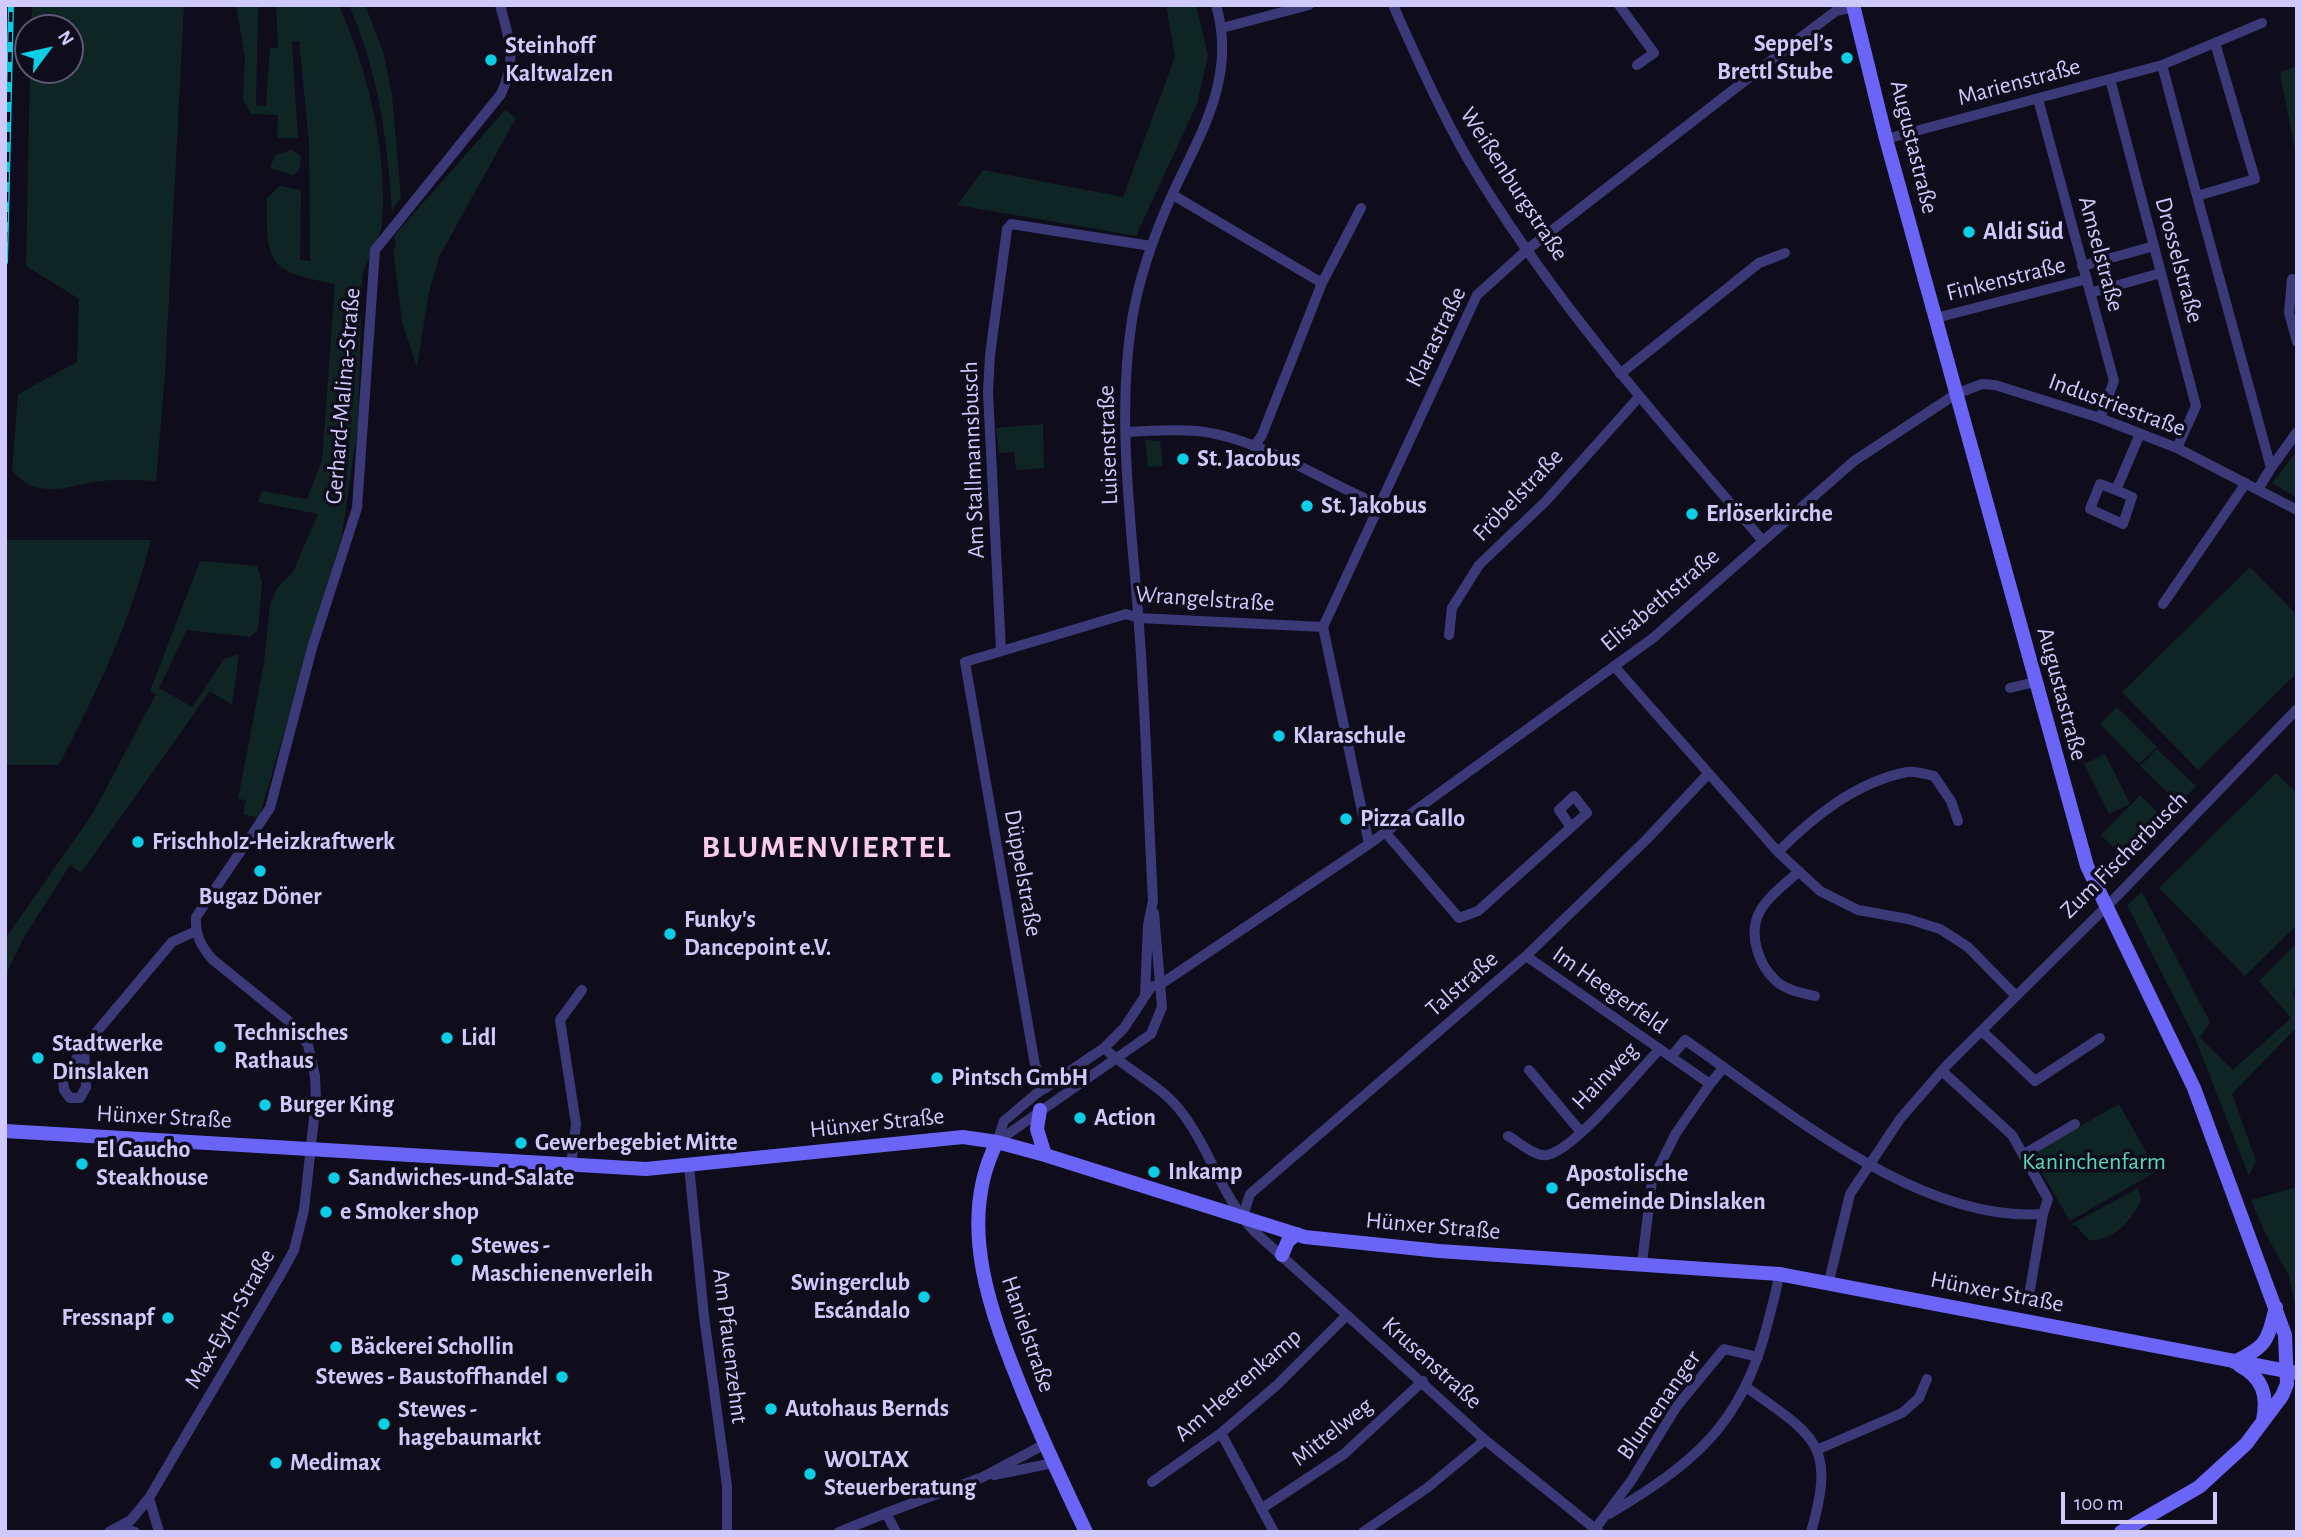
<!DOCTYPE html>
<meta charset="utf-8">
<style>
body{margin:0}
#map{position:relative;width:2302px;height:1537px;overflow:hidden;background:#0f0c1b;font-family:"Alegreya Sans",sans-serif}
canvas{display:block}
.frame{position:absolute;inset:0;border:7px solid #cfc9fc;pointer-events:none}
.north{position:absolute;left:14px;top:14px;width:70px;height:70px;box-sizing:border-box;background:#0f0c1b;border:2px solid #5c5875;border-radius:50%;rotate:57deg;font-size:19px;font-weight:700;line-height:28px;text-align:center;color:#cfc9fc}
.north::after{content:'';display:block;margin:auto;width:24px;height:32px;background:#0bcde6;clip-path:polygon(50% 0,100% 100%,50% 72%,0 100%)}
.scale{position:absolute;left:2061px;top:1492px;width:156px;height:32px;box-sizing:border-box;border:4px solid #cfc9fc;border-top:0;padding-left:9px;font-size:21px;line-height:24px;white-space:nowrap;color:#cfc9fc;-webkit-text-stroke:5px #0f0c1b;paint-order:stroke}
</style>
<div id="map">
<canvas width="2302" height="1537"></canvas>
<div class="frame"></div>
<div class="north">N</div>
<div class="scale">100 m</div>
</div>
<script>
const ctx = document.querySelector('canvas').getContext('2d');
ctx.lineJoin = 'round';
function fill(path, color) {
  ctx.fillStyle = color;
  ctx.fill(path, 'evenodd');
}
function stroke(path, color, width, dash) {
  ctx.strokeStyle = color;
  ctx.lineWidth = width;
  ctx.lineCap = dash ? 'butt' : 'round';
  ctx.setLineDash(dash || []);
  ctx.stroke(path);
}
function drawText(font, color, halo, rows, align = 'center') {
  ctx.font = font + ' "Alegreya Sans",sans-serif';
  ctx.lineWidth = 7;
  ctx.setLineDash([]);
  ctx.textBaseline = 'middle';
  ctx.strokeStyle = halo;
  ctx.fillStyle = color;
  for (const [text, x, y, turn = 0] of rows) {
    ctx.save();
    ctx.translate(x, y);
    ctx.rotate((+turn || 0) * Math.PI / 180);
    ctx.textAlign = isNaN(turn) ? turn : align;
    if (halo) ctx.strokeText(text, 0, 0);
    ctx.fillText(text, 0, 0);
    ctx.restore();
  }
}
const green = new Path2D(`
 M32 5H184L165 374 156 481C134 480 110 478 89 483 62 489 32 497 12 470L18 394 77 362 79 299 26 266 30 70H70V28H31Z
 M236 5H258L256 105 266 106 270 48H278L276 5H339C368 71 388 152 382 224 380 240 365 260 362 279L358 425 342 535 259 818 243 814 246 800 238 799 264 663 270 604 278 587 293 572 318 514 258 502 262 491 307 499 322 461 335 284C269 271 266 266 267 198L280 186 301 190 300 260 310 261 309 142 299 41 292 42 298 138H277L278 115 251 114 243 100 245 57Z
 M349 5H365L383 51 392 95 401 197 392 211C387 136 379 75 349 5Z
 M1166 5H1196L1208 55 1197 104 1136 236 957 205 983 170 1123 197 1175 57Z
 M2297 65V160L2280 73Z
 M505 110 516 118 439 257 429 292 417 367 402 322 393 248 396 247 394 236Z
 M292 150 301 156 299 170 293 175 270 168 275 155Z
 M1043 424 1044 468 1016 470 1014 452 999 453 996 428Z
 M1145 440 1160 441 1163 466 1148 467Z
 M2297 451V498L2272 483Z
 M6 540H151C129 626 99 687 59 765H5Z
 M200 561 257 566 262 582 258 630 250 637 187 630 159 688 192 707 224 659 239 654 232 705 210 691 81 873 70 865 23 939 8 970 5 994V939L93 813 156 694 150 691Z
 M2250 567 2297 615V673L2198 770 2122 692Z
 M2117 707 2157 747 2139 764 2100 724Z
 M2157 749 2196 786 2179 804 2140 766Z
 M2105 754 2130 804 2109 814 2084 764Z
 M2276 773 2297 793V925L2245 976 2159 888Z
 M2140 795 2162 817 2122 856 2101 835Z
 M2142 892 2210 1022 2200 1038 2233 1070 2291 1018 2259 981 2297 943V987L2292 993 2297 1000V1027L2232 1094 2256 1161 2249 1176 2195 1038 2127 905Z
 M2119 1104 2157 1171 2070 1221 2031 1154Z
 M2297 1187V1316L2289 1276 2264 1231 2251 1200Z
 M2138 1188 2141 1201C2131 1220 2114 1242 2089 1240L2075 1225H2070Z`);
const street = new Path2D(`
 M1393 5C1420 65 1446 125 1481 181 1562 311 1664 426 1763 541
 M1619 5 1654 53 1637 65
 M1222 28 1309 5
 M2162 65 2197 196 2255 179 2215 43
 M2110 79 2196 406 2177 448
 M2038 99 2114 381 2100 418
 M1886 139 2162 65 2262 23
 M1173 195 1322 283 1262 435 1254 447
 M2197 196 2271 468 2258 489
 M2082 266 2154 246
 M2292 279 2289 313 2297 342
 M1322 283 1361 208
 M2090 293 2161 273
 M1936 318 2087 279
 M1620 374 1759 263 1785 253
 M1127 432C1150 431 1174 429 1197 431 1258 437 1324 482 1380 505
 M2271 468 2297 432
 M2116 490 2132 497 2123 524 2090 509 2100 484 2116 490 2140 434
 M2163 604 2246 483
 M1449 635 1452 608 1479 565 1546 501 1639 397
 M1001 650 988 393 990 355 1007 229 1011 224 1151 246
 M1614 666 1778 852 1820 891 1858 910 1908 919 1940 929 1968 947 2016 996
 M2010 688 2035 682
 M1385 832 1459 918 1478 911 1587 813 1574 796 1559 810 1571 827
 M1369 844 1323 627 1477 295 1528 249 1800 38 1836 11 1854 7
 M1778 852C1813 817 1856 782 1907 772 1915 771 1925 774 1934 776L1951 801 1958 821
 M1799 871C1786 884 1766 897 1758 915 1749 936 1759 965 1775 980 1785 990 1802 993 1815 996
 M1526 956 1710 1084 1724 1067
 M1145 996 1151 987 1161 984 1369 844 1653 638 1854 461 1956 394 1982 384 1995 385 2100 418 2177 448 2297 510
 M1982 1031 2035 1081 2100 1038
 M84 1047 86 1087 80 1098H70L64 1090 63 1079 84 1047 172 942 196 931
 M1104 1048C1127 1070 1160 1085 1179 1109 1210 1147 1221 1197 1255 1232L1485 1440 1599 1532
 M1671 1057 1685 1040C1783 1107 1917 1223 2043 1214
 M1529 1070 1580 1131
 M1942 1071 2012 1135 2048 1199 2043 1214 2028 1301
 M1046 1088 1035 1065 965 662 1126 614 1139 618 1323 627
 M1508 1136C1519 1142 1535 1157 1547 1155 1575 1150 1638 1071 1659 1050
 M998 1141 1151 1034 1162 1007 1154 913
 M997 1142 1004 1121 1036 1094 1104 1048 1124 1028 1145 996 1148 925 1153 901C1148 809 1146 718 1139 626 1132 528 1116 418 1132 320 1139 277 1154 235 1172 195 1201 132 1237 77 1216 5
 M2024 1154 2075 1124
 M571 1165 576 1124 560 1020 582 990
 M689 1166 704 1316 727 1486V1532
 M1242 1219 1250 1194 1526 956 1647 839 1708 774
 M1642 1263 1652 1181 1676 1133 1710 1084
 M1829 1281 1850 1194 1900 1119 1946 1066 2120 893 2297 709
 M1746 1387C1814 1436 1837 1443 1811 1532
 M1221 1433 1274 1532
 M1819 1449 1902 1413 1919 1398 1927 1379
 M994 1475 1053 1463
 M1152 1482 1221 1433 1277 1385 1347 1315
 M149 1498 159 1532
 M1261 1509 1344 1454 1423 1381
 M1609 1514C1693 1464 1742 1425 1767 1326 1771 1309 1777 1291 1779 1274
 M121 1526 135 1532
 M1595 1529 1631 1481 1677 1406 1724 1349 1758 1357
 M109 1532 131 1520 149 1498 281 1274 294 1250 304 1210 316 1100 315 1076 308 1045 291 1023 212 959C201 946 195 935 196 917L270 808 312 648 357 508 375 250 501 94C517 59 510 42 500 5
 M839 1532 886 1513
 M896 1532 886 1513 983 1477 1045 1444
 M1363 1532 1427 1488 1485 1440`);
const secondary = new Path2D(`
 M1853 5 1886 139 2087 866 2194 1088 2285 1335 2287 1384 2282 1396 2246 1444 2199 1487 2121 1532
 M1040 1110 1037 1129 1045 1155
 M5 1131 646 1169 963 1137 997 1142 1045 1155 1305 1237 1439 1251 1779 1274 2297 1373
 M997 1142C955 1224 992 1316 1024 1395 1043 1441 1064 1486 1086 1532
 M1282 1255 1288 1241 1297 1234
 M2234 1362C2267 1346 2267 1342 2276 1307
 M2239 1365C2263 1378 2268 1395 2263 1420`);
const rail = new Path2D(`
 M5 262 11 5`);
const markers = [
 [1847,58,7,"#0bcde6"],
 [491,60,7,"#0bcde6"],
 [1969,232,7,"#0bcde6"],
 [1183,459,7,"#0bcde6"],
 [1307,506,7,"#0bcde6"],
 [1692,514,7,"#0bcde6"],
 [1279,736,7,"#0bcde6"],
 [1346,819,7,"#0bcde6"],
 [138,842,7,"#0bcde6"],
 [260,871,7,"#0bcde6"],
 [670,934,7,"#0bcde6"],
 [447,1038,7,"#0bcde6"],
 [220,1047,7,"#0bcde6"],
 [38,1058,7,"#0bcde6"],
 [937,1078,7,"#0bcde6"],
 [265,1105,7,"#0bcde6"],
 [1080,1118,7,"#0bcde6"],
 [521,1143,7,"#0bcde6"],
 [82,1164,7,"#0bcde6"],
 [1154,1172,7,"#0bcde6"],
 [334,1178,7,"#0bcde6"],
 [1552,1188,7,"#0bcde6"],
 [326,1212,7,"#0bcde6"],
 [457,1260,7,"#0bcde6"],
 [924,1297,7,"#0bcde6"],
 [168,1318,7,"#0bcde6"],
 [336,1347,7,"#0bcde6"],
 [562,1377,7,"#0bcde6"],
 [771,1409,7,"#0bcde6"],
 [384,1424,7,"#0bcde6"],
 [276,1463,7,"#0bcde6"],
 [810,1474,7,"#0bcde6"]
];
const poiNames = [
 ["Seppel’s",1833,44,"right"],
 ["Brettl Stube",1833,72,"right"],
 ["Steinhoff",505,46],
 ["Kaltwalzen",505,74],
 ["Aldi Süd",1983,232],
 ["St. Jacobus",1197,459],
 ["St. Jakobus",1321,506],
 ["Erlöserkirche",1706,514],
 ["Klaraschule",1293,736],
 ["Pizza Gallo",1360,819],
 ["Frischholz-Heizkraftwerk",152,842],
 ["Bugaz Döner",260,897,"center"],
 ["Funky's",684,920],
 ["Dancepoint e.V.",684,948],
 ["Technisches",234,1033],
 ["Rathaus",234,1061],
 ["Lidl",461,1038],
 ["Stadtwerke",52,1044],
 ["Dinslaken",52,1072],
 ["Pintsch GmbH",951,1078],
 ["Burger King",279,1105],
 ["Action",1094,1118],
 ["Gewerbegebiet Mitte",535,1143],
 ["El Gaucho",96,1150],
 ["Steakhouse",96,1178],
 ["Inkamp",1168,1172],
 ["Apostolische",1566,1174],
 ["Gemeinde Dinslaken",1566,1202],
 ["Sandwiches-und-Salate",348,1178],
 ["e Smoker shop",340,1212],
 ["Stewes -",471,1246],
 ["Maschienenverleih",471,1274],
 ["Swingerclub",910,1283,"right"],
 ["Escándalo",910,1311,"right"],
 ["Fressnapf",154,1318,"right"],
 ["Bäckerei Schollin",350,1347],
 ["Stewes - Baustoffhandel",548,1377,"right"],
 ["Autohaus Bernds",785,1409],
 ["Stewes -",398,1410],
 ["hagebaumarkt",398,1438],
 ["WOLTAX",824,1460],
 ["Steuerberatung",824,1488],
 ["Medimax",290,1463]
];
const streetNames = [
 ["Marienstraße",2019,82,-15],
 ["Augustastraße",1914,147,76],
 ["Weißenburgstraße",1514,184,57],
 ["Amselstraße",2101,254,75],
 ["Drosselstraße",2179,260,75],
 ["Finkenstraße",2006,279,-14],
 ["Klarastraße",1436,337,-64],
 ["Gerhard-Malina-Straße",343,396,-85],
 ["Industriestraße",2117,405,20],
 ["Luisenstraße",1108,445,-92],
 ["Am Stallmannsbusch",973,460,-92],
 ["Fröbelstraße",1518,495,-46],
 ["Wrangelstraße",1205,599,4],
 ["Elisabethstraße",1660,600,-40],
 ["Augustastraße",2062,694,75],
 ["Zum Fischerbusch",2124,855,-45],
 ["Düppelstraße",1023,873,80],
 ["Talstraße",1462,984,-41],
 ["Im Heegerfeld",1610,990,35],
 ["Hainweg",1605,1076,-46],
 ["Hünxer Straße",164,1117,3],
 ["Hünxer Straße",877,1123,-6],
 ["Hünxer Straße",1433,1226,5],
 ["Hünxer Straße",1997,1292,11],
 ["Max-Eyth-Straße",230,1319,-60],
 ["Hanielstraße",1028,1334,71],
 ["Am Pfauenzehnt",730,1346,83],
 ["Krusenstraße",1432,1363,42],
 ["Am Heerenkamp",1238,1385,-41],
 ["Blumenanger",1659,1405,-55],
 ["Mittelweg",1332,1432,-38]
];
const parkNames = [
 ["Kaninchenfarm",2094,1162]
];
const districtNames = [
 ["BLUMENVIERTEL",827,847]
];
fill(green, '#0f2524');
stroke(street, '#3c3978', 10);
stroke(secondary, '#6a64f7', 14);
stroke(rail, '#0bcde6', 6);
stroke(rail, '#0f0c1b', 3.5, [10]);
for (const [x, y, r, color] of markers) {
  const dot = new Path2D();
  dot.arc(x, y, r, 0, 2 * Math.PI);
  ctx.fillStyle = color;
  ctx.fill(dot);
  stroke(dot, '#0f0c1b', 2.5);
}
drawText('bold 24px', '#cfc9fc', '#0f0c1b', poiNames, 'left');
drawText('24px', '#cfc9fc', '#0f0c1b', streetNames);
drawText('24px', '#5ad7b9', '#0f0c1b', parkNames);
ctx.letterSpacing = '2px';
drawText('bold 32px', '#fccaea', '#0f0c1b', districtNames);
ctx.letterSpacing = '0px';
</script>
